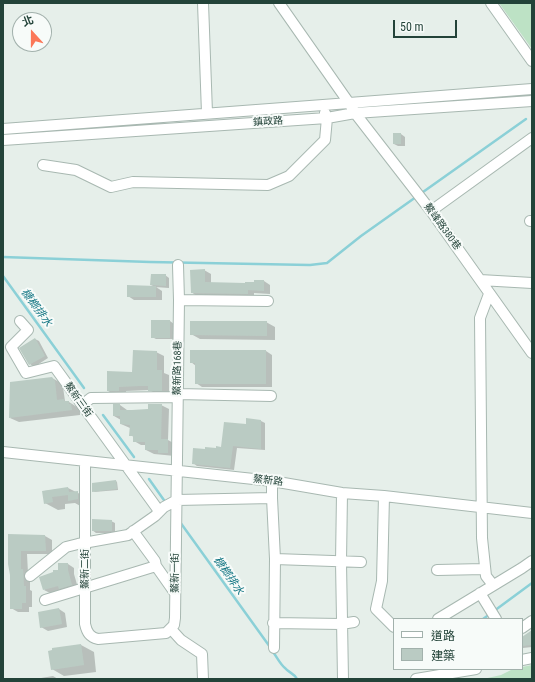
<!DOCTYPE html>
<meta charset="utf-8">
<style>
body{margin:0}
#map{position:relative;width:535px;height:682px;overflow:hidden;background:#e6efea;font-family:"Roboto Condensed","Noto Sans TC",sans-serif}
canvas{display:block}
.frame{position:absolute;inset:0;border:4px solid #234339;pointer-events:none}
.legend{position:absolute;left:393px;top:618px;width:130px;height:52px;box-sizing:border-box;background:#f7fbf9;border:1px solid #a2b1ac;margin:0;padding:5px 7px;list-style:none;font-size:12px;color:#234339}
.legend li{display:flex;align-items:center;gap:8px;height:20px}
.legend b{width:20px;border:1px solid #a2b1ac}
.north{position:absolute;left:12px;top:12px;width:40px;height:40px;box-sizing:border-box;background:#f7fbf9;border:1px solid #a2b1ac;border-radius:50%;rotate:339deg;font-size:11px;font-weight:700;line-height:16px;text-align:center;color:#234339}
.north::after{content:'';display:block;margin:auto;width:14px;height:18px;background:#fb7758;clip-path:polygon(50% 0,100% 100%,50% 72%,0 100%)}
.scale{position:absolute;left:393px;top:20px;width:64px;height:18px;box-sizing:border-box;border:2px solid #234339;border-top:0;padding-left:5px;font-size:12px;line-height:14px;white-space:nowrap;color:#234339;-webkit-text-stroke:3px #f7fbf9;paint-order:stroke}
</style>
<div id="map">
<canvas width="535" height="682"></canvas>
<div class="frame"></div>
<ul class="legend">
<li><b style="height:5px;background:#fff"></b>道路</li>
<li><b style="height:11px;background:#bacbc3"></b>建築</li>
</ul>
<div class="north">北</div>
<div class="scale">50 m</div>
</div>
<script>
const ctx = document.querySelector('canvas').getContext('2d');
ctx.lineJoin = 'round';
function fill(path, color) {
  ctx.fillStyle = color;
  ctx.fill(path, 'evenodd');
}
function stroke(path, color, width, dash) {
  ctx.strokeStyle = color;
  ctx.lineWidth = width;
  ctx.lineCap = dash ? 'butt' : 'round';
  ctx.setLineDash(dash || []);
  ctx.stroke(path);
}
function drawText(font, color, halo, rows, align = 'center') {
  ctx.font = font + ' "Roboto Condensed","Noto Sans TC",sans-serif';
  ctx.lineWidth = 4;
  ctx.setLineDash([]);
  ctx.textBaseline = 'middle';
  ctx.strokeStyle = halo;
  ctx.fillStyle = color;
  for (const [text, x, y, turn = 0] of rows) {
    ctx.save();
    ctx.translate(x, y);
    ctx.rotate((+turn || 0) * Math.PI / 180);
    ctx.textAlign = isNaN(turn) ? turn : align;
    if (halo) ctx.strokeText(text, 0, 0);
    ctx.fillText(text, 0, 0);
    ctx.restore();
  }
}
const green = new Path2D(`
 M499 3H532V49Z
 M532 665V678L525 679H483L501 675 513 669H522V667Z`);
const shadow = new Path2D(`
 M394 134H401L405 137V146H398L394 144Z
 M204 270 211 274V283H246L264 281 270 285V294L254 293V297L197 296 191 292Z
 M165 275 169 278V288L155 287 151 285Z
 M156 287 162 291V300H134L128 296Z
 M170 321 174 324V339H156L152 337Z
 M266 322 275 327V340L200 339 191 334Z
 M35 339 39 341 48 358 34 367 30 364Z
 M191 351H266L272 355V387H202L196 383V366L191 362Z
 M156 352 164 356V373L169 375V394H157L149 390 126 391V395H115L108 391 133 373Z
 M52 378 61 383 63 387 65 401 69 402 77 407 80 410V415L19 422 10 418Z
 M120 405 127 410H149L161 405 169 409 168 440 175 444V456L154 454 146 450V445H141L134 441V437L130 435V428L121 424V420L114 416Z
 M261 421 265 423V450L237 448 234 470 197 466 193 463 206 450 222 449 247 425Z
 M116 481 117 482 118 490 94 492H93Z
 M68 488 90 499 82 507 75 503 65 504V509L58 510 45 503 44 491Z
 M111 521 115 523V533H96L92 530Z
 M9 535 45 536 52 540V554H27L28 573 30 574V590L32 591V607H29V612H18L11 608Z
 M68 564 74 568V574L78 588 62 590 50 593 44 590Z
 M59 609 65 613 67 627 48 631 41 627Z
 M532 631V647L523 648H522V638Z
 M81 645 94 652 96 672 64 676 52 669Z
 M53 676 58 679H35Z`);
const stream = new Path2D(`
 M423 192 526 119
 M3 257 150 262 310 265 327 263 361 236 416 197
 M3 276 84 388
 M103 415 134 457
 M149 479 166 503
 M180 522 270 647
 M494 611 532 583
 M483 619 490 614
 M273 652C277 657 280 664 285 668 289 673 294 673 297 679`);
const building = new Path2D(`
 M393 133H401V144H393Z
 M205 269V282L245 283V282H254V280H264V291L248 290V294L191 293 190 270Z
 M151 274H166V286L150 285Z
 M127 285 156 286V297H127Z
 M151 320H170V338H151Z
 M190 321H267V336L190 335Z
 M35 338 45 356 29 365 19 348Z
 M133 350 157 351V370H162V391H148V386H139L119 387V391H107V371L132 372Z
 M190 350H266V384H195V363H190Z
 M52 377 55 381 57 400 64 399V401H69V404H71L72 410 9 418 10 382Z
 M113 404H120V410H132L148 409V404H162L161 439H168V453H158V450H145V442H133V436H129L130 425 120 424V416H113Z
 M246 418 261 420V449L233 446 230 468 192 464 193 448 205 449V447L216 448V446L221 447 224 422 246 424Z
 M116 480 117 489 92 492V483Z
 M68 487 69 492 78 491V499L68 501V495L52 497 53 502 44 504 42 491Z
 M92 519 112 520V531H92Z
 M8 534 45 535 46 551H21V569H23L24 586H26V603H22V609H10V575L8 564Z
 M58 563H68V570L72 585 59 589 58 586 43 590 39 577 53 572V570H58Z
 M59 608 62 624 40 628 38 612Z
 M532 630V645L522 646V637Z
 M81 644 84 665 51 670 48 651 52 650V648Z`);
const minor = new Path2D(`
 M203 3 207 113
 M279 3 349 103 355 113 431 211 532 353
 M491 3 532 61
 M3 129 323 105 532 89
 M3 140 327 118 355 113 532 101
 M43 165 76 170 111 187 133 182 268 185 289 176 325 140 327 118 325 113
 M431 211 532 138
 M530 221H532
 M480 280 532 283
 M489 294 480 318 482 538 486 576 493 585
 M179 300 268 301
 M20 321 28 330 11 347 26 373 54 366 159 511
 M178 394 271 396
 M82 405 91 398 178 397
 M3 452 272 481 342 493 384 496 532 513
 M85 461V624C87 633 90 637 98 639L166 633 174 625 175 618 179 300 178 265
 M272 481V498L275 559 274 648
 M342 493 341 562 343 679
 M384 496 382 581 376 609 394 627
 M133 531 155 561 156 566 175 593
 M275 559 361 562
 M437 570 484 569
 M30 576 66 547 78 544 128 535 155 516 164 507 177 500 272 498
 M480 593 496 619
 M45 600 156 566
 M438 619 522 568 532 561
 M273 623 341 624 354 622
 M522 628 532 621
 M171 629 181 640 202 654 203 679
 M522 660 532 658
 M416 679 476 669`);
const streetNames = [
 ["鎮政路",268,122,-4],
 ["鰲峰路380巷",442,227,54],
 ["鰲新路168巷",178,368,-89],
 ["鰲新三街",78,400,54],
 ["鰲新路",268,481,7],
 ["鰲新二街",85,569,-90],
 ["鰲新一街",175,573,-90]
];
const waterNames = [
 ["槺榔排水",36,308,54],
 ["槺榔排水",228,576,55]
];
fill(green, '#bde2c5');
fill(shadow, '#0003');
stroke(stream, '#8bd0d7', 2.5);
fill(building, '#bacbc3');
stroke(minor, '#a8b8b1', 12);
stroke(minor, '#fff', 10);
drawText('10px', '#234339', '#f7fbf9', streetNames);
drawText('italic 11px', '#177885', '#f7fbf9', waterNames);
</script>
